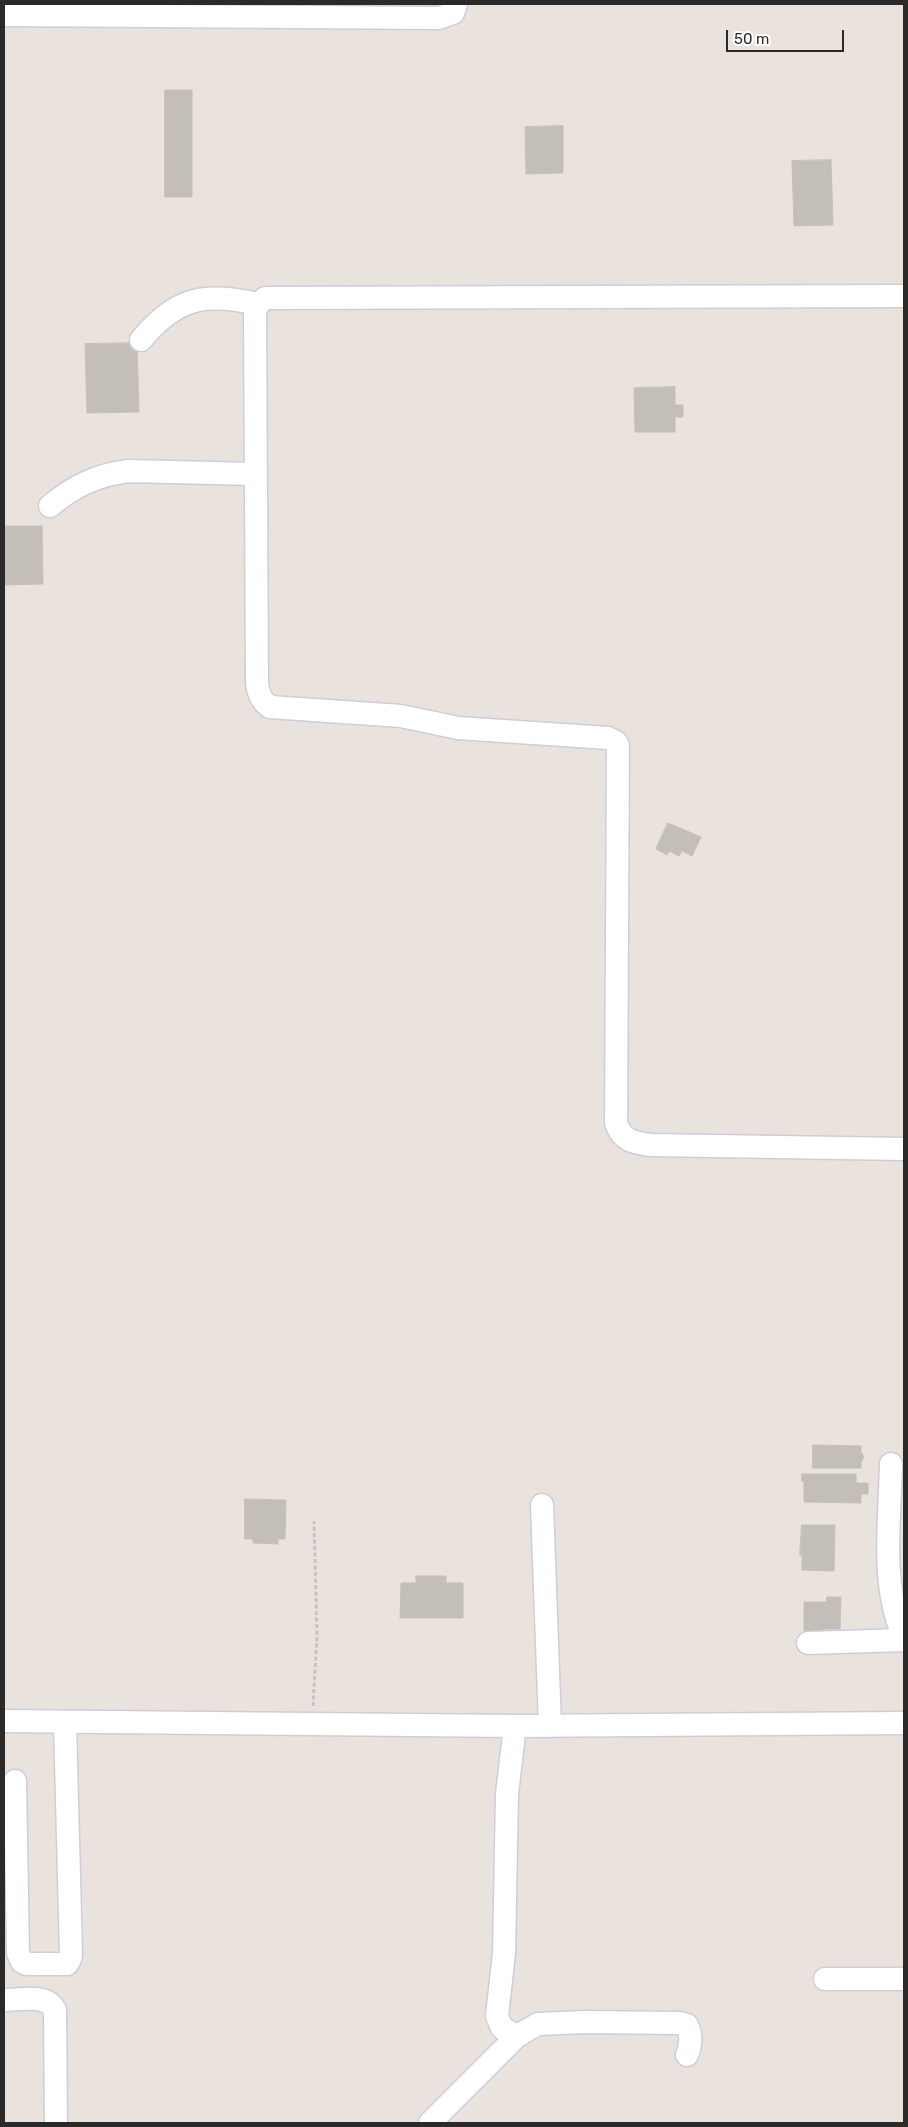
<!DOCTYPE html>
<style>
body{margin:0}
#map{position:relative;width:908px;height:2127px;overflow:hidden;background:#eae3dd;font-family:Rubik,sans-serif}
canvas{display:block}
.frame{position:absolute;inset:0;border:5px solid #2a2a2a;pointer-events:none}
.scale{position:absolute;left:726px;top:30px;width:118px;height:22px;box-sizing:border-box;border:2px solid #2a2a2a;border-top:0;padding-left:6px;font-size:15px;line-height:18px;white-space:nowrap;color:#2a2a2a;-webkit-text-stroke:4px #fff;paint-order:stroke}
</style>
<div id="map">
<canvas width="908" height="2127"></canvas>
<div class="frame"></div>
<div class="scale">50 m</div>
</div>
<script>
const ctx = document.querySelector('canvas').getContext('2d');
ctx.lineJoin = 'round';
function fill(path, color) {
  ctx.fillStyle = color;
  ctx.fill(path, 'evenodd');
}
function stroke(path, color, width, dash) {
  ctx.strokeStyle = color;
  ctx.lineWidth = width;
  ctx.lineCap = dash ? 'butt' : 'round';
  ctx.setLineDash(dash || []);
  ctx.stroke(path);
}
const building = new Path2D(`
 M165 90H192V197H165Z
 M563 126V173L526 174 525 127Z
 M831 160 833 225 794 226 792 161Z
 M137 343 139 412 87 413 85 344Z
 M675 387V405H683V417H675V432H635L634 388Z
 M4 526H42L43 584 4 585Z
 M668 823 701 837 692 856 682 851 679 856 669 851 667 855 656 849Z
 M813 1445 861 1446V1452L864 1457 861 1462V1468H813Z
 M802 1474H856V1483H868V1494H861V1503L804 1502V1481H802Z
 M245 1499 286 1500 285 1539H278V1544L253 1543V1539H245Z
 M802 1525H835L834 1571 802 1570V1555H800Z
 M416 1576H446V1583H463V1618H400L401 1583H416Z
 M827 1597H841L840 1629H823L824 1632H804V1602H826Z`);
const path = new Path2D(`
 M313 1706 317 1636 314 1521`);
const minor = new Path2D(`
 M4 15 439 18 453 13 456 4
 M904 296 265 298 258 304 255 312 257 682C258 693 261 701 270 707L401 716 458 728 608 738 616 742 618 746 616 1123C622 1141 634 1143 651 1145L904 1149
 M141 340C176 297 206 292 258 304
 M50 506C74 486 97 475 128 471L255 474
 M891 1464C890 1520 880 1585 904 1637
 M542 1505 550 1726
 M808 1643 904 1640
 M4 1721 515 1726 904 1723
 M515 1726 507 1794 504 1953 497 2016 502 2028 517 2036
 M15 1781 18 1953 22 1962 26 1964H67L70 1959 71 1955 65 1722
 M825 1979H904
 M4 2000C20 2000 46 1993 55 2010L56 2123
 M430 2123 517 2036 538 2024 584 2022 680 2023 687 2025C692 2035 691 2045 687 2055`);
fill(building, '#c3beb8');
stroke(building, '#c6bfb7', 1);
stroke(minor, '#cbcfda', 25);
stroke(path, '#c3c3c3', 3, [4, 2.5]);
stroke(minor, '#fff', 22);
</script>
